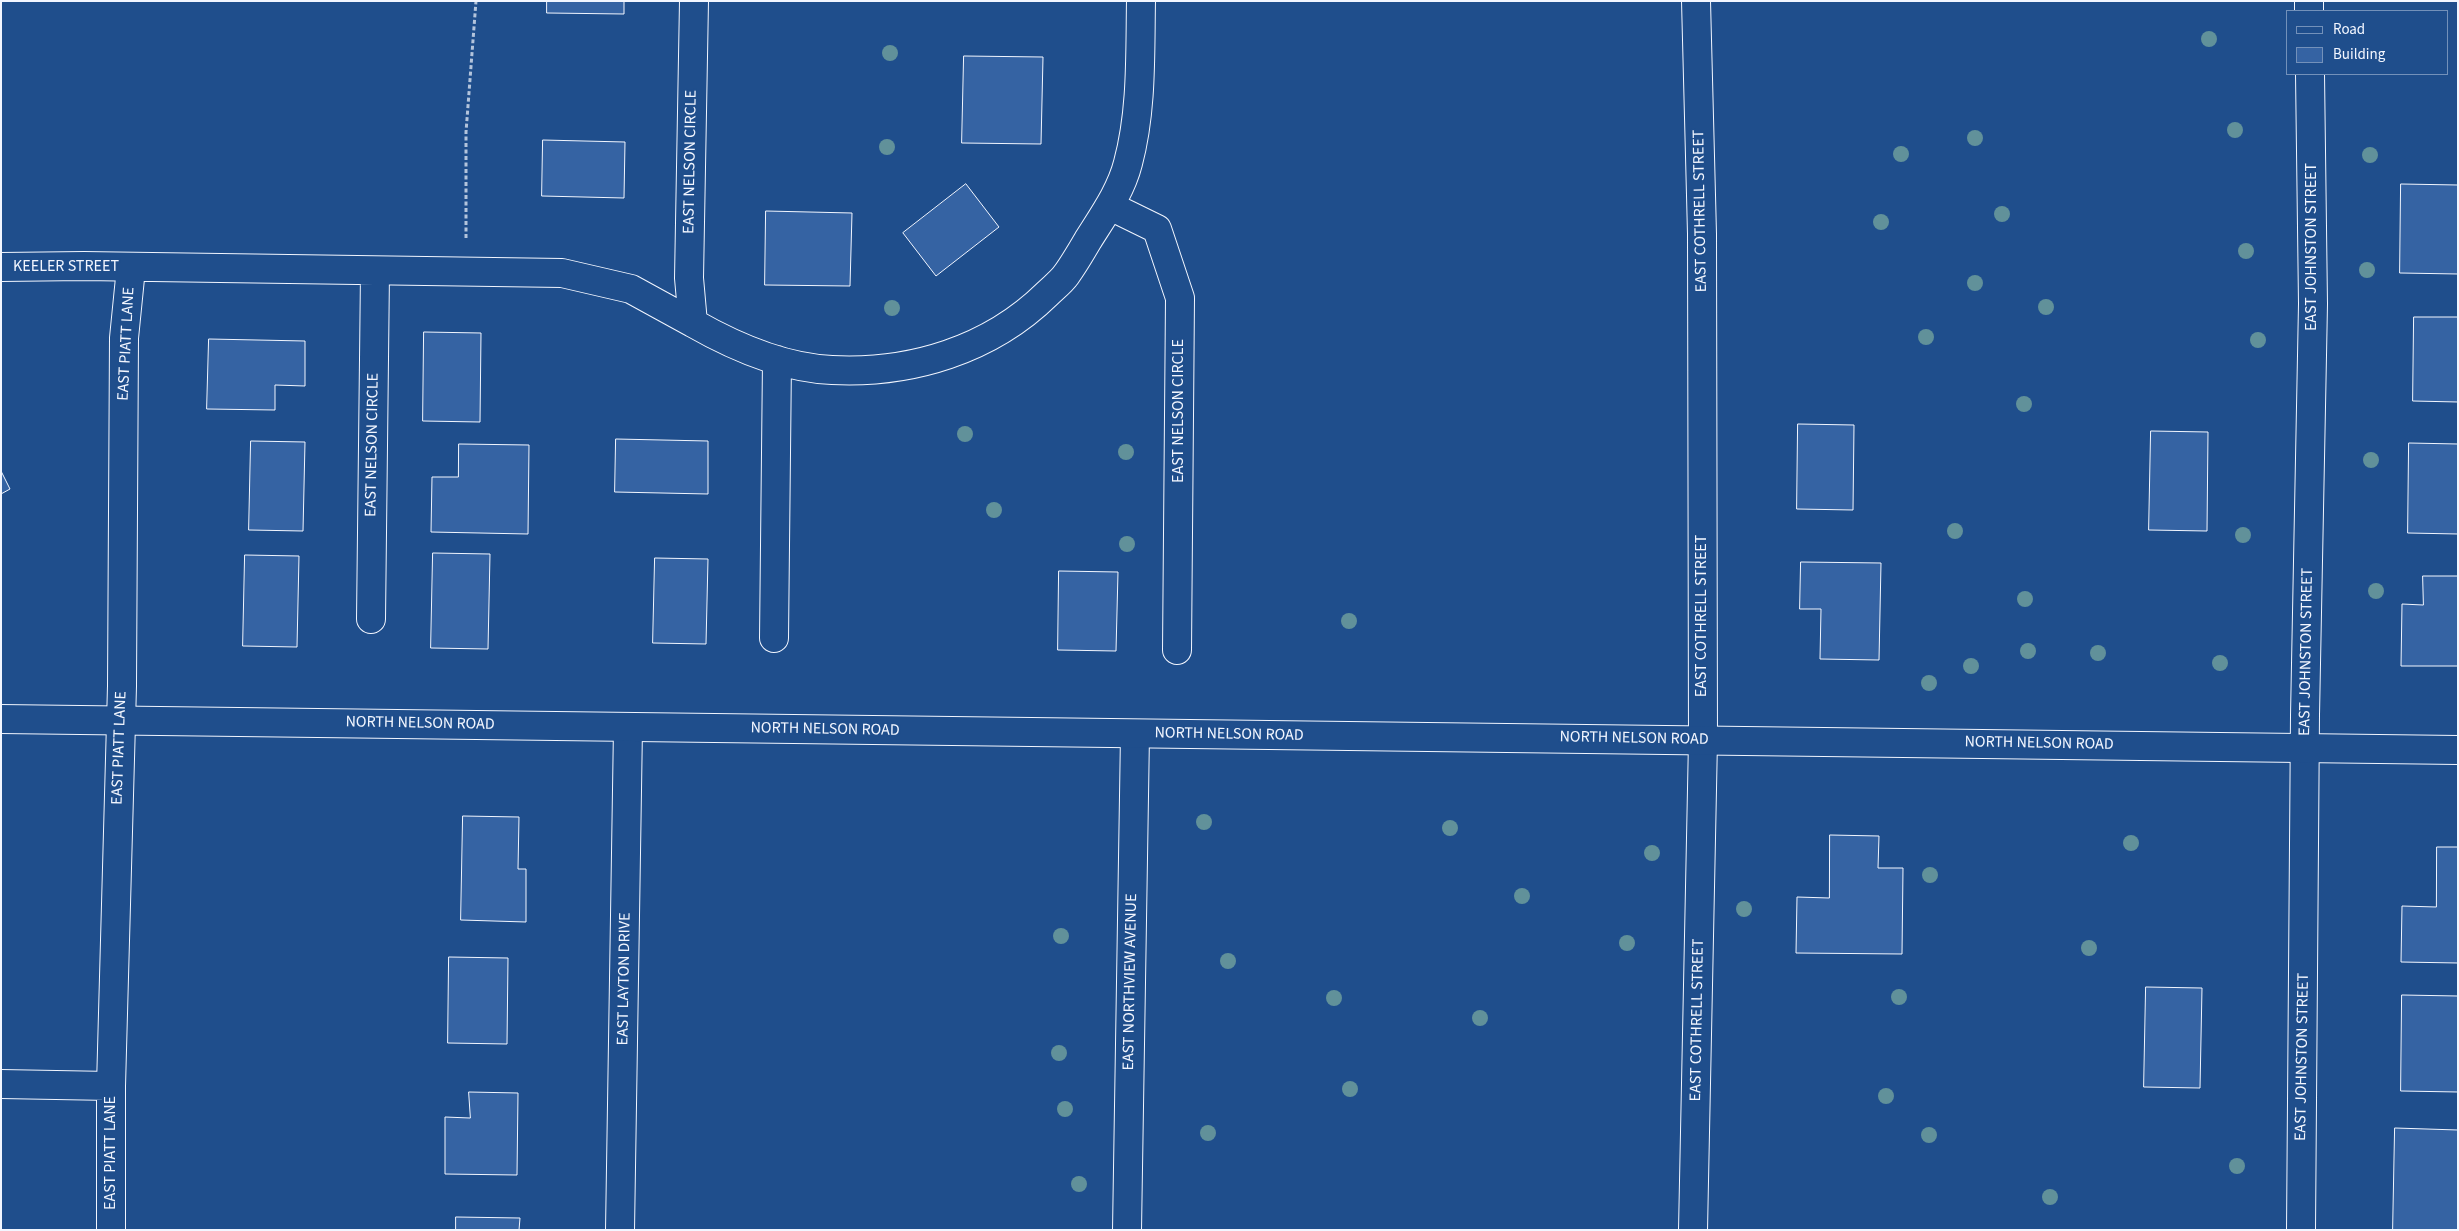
<!DOCTYPE html>
<style>
body{margin:0}
#map{position:relative;width:2459px;height:1231px;overflow:hidden;background:#1f4e8c;font-family:"Source Sans 3",sans-serif}
canvas{display:block}
.frame{position:absolute;inset:0;border:2px solid #f2f6ff;pointer-events:none}
.legend{position:absolute;left:2286px;top:10px;width:162px;height:65px;box-sizing:border-box;background:#1f4e8c;border:1px solid #7391ba;margin:0;padding:6px 9px;list-style:none;font-size:15px;color:#f2f6ff}
.legend li{display:flex;align-items:center;gap:10px;height:25px}
.legend b{width:25px;border:1px solid #7391ba}
</style>
<div id="map">
<canvas width="2459" height="1231"></canvas>
<div class="frame"></div>
<ul class="legend">
<li><b style="height:6px;background:#1f4e8c"></b>Road</li>
<li><b style="height:14px;background:#3563a3"></b>Building</li>
</ul>
</div>
<script>
const ctx = document.querySelector('canvas').getContext('2d');
ctx.lineJoin = 'round';
function fill(path, color) {
  ctx.fillStyle = color;
  ctx.fill(path, 'evenodd');
}
function stroke(path, color, width, dash) {
  ctx.strokeStyle = color;
  ctx.lineWidth = width;
  ctx.lineCap = dash ? 'butt' : 'round';
  ctx.setLineDash(dash || []);
  ctx.stroke(path);
}
function drawText(font, color, halo, rows, align = 'center') {
  ctx.font = font + ' "Source Sans 3",sans-serif';
  ctx.lineWidth = 4;
  ctx.setLineDash([]);
  ctx.textBaseline = 'middle';
  ctx.strokeStyle = halo;
  ctx.fillStyle = color;
  for (const [text, x, y, turn = 0] of rows) {
    ctx.save();
    ctx.translate(x, y);
    ctx.rotate((+turn || 0) * Math.PI / 180);
    ctx.textAlign = isNaN(turn) ? turn : align;
    if (halo) ctx.strokeText(text, 0, 0);
    ctx.fillText(text, 0, 0);
    ctx.restore();
  }
}
const building = new Path2D(`
 M547 1H624V14L547 13Z
 M964 56 1043 57 1041 144 962 143Z
 M543 140 625 142 624 198 542 196Z
 M966 184 999 227 936 276 903 233Z
 M2401 184 2458 185V274L2400 273Z
 M766 211 852 213 850 286 765 285Z
 M2414 317H2458V402L2413 401Z
 M424 332 481 333 480 422 423 421Z
 M209 339 305 341V386L275 385V410L207 409Z
 M1798 424 1854 425 1853 510 1797 509Z
 M2151 431 2208 432 2207 531 2149 530Z
 M616 439 708 441V494L615 492Z
 M251 441 305 442 303 531 249 530Z
 M2409 443 2458 444V534L2408 533Z
 M459 444 529 445 528 534 431 532 432 477H458Z
 M1 471 10 489 1 494Z
 M433 553 490 554 488 649 431 648Z
 M245 555 299 556 297 647 243 646Z
 M655 558 708 559 706 644 653 643Z
 M1801 562 1881 563 1879 660 1820 659 1821 609H1800Z
 M1059 571 1118 572 1116 651 1058 650Z
 M2423 576H2458V666H2401L2402 604 2423 605Z
 M463 816 519 817 518 869H526V922L461 920Z
 M1830 835 1879 836 1878 868H1903L1902 954 1796 953 1797 897 1829 898Z
 M2437 847H2458V963L2401 962 2402 906 2436 907Z
 M449 957 508 958 507 1044 448 1043Z
 M2146 987 2202 988 2200 1088 2144 1087Z
 M2402 995 2458 996V1092L2401 1091Z
 M469 1092 518 1093 517 1175 445 1174V1117L470 1118Z
 M2395 1128 2458 1130V1230H2393Z
 M456 1217 520 1218 519 1230H456Z`);
const path = new Path2D(`
 M466 238V132L476 1`);
const street = new Path2D(`
 M694 1 689 278 693 323C735 347 784 368 832 370 911 374 990 350 1047 294 1053 288 1061 282 1066 275 1074 264 1081 252 1088 240 1103 216 1121 191 1128 163 1142 111 1140 55 1141 1
 M2309 1V11
 M1110 206 1157 229 1180 298 1177 650
 M1 267 84 266 562 273 631 289 693 323
 M371 619 375 272
 M774 638 777 360
 M1 1084 111 1086
 M111 1230V1086L122 686 124 338 131 268
 M620 1230 628 727
 M1127 1230 1135 734
 M1693 1230 1703 740 1702 234 1696 1
 M2301 1230 2305 715 2313 304 2310 74`);
const secondary = new Path2D(`
 M1 719 2458 750`);
const trees = [
 [2209,39],
 [890,53],
 [2235,130],
 [1975,138],
 [887,147],
 [1901,154],
 [2370,155],
 [2002,214],
 [1881,222],
 [2246,251],
 [2367,270],
 [1975,283],
 [2046,307],
 [892,308],
 [1926,337],
 [2258,340],
 [2024,404],
 [965,434],
 [1126,452],
 [2371,460],
 [994,510],
 [1955,531],
 [2243,535],
 [1127,544],
 [2376,591],
 [2025,599],
 [1349,621],
 [2028,651],
 [2098,653],
 [2220,663],
 [1971,666],
 [1929,683],
 [1204,822],
 [1450,828],
 [2131,843],
 [1652,853],
 [1930,875],
 [1522,896],
 [1744,909],
 [1061,936],
 [1627,943],
 [2089,948],
 [1228,961],
 [1899,997],
 [1334,998],
 [1480,1018],
 [1059,1053],
 [1350,1089],
 [1886,1096],
 [1065,1109],
 [1208,1133],
 [1929,1135],
 [2237,1166],
 [1079,1184],
 [2050,1197]
];
const streetNames = [
 ["EAST NELSON CIRCLE",691,162,-89],
 ["EAST COTHRELL STREET",1701,211,-91],
 ["EAST JOHNSTON STREET",2312,247,-90],
 ["KEELER STREET",66,267],
 ["EAST PIATT LANE",127,344,-87],
 ["EAST NELSON CIRCLE",1179,411,-90],
 ["EAST NELSON CIRCLE",373,445,-89],
 ["EAST COTHRELL STREET",1702,616,-90],
 ["EAST JOHNSTON STREET",2307,652,-89],
 ["NORTH NELSON ROAD",420,724,1],
 ["NORTH NELSON ROAD",825,730,1],
 ["NORTH NELSON ROAD",1229,735,1],
 ["NORTH NELSON ROAD",1634,739,1],
 ["NORTH NELSON ROAD",2039,744,1],
 ["EAST PIATT LANE",120,748,-88],
 ["EAST LAYTON DRIVE",625,979,-89],
 ["EAST NORTHVIEW AVENUE",1131,982,-89],
 ["EAST COTHRELL STREET",1698,1020,-89],
 ["EAST JOHNSTON STREET",2303,1057,-89],
 ["EAST PIATT LANE",111,1153,-90]
];
fill(building, '#3563a3');
stroke(building, '#f2f6ff', 1);
stroke(street, '#f2f6ff', 30);
stroke(secondary, '#f2f6ff', 30);
stroke(path, '#b3c4dc', 3, [4, 2.5]);
stroke(street, '#1f4e8c', 28);
stroke(secondary, '#1f4e8c', 28);
ctx.fillStyle = '#61919a';
for (const [x, y] of trees) {
  ctx.beginPath();
  ctx.arc(x, y, 8, 0, 2 * Math.PI);
  ctx.fill();
}
drawText('16px', '#f2f6ff', '#1f4e8c', streetNames);
</script>
